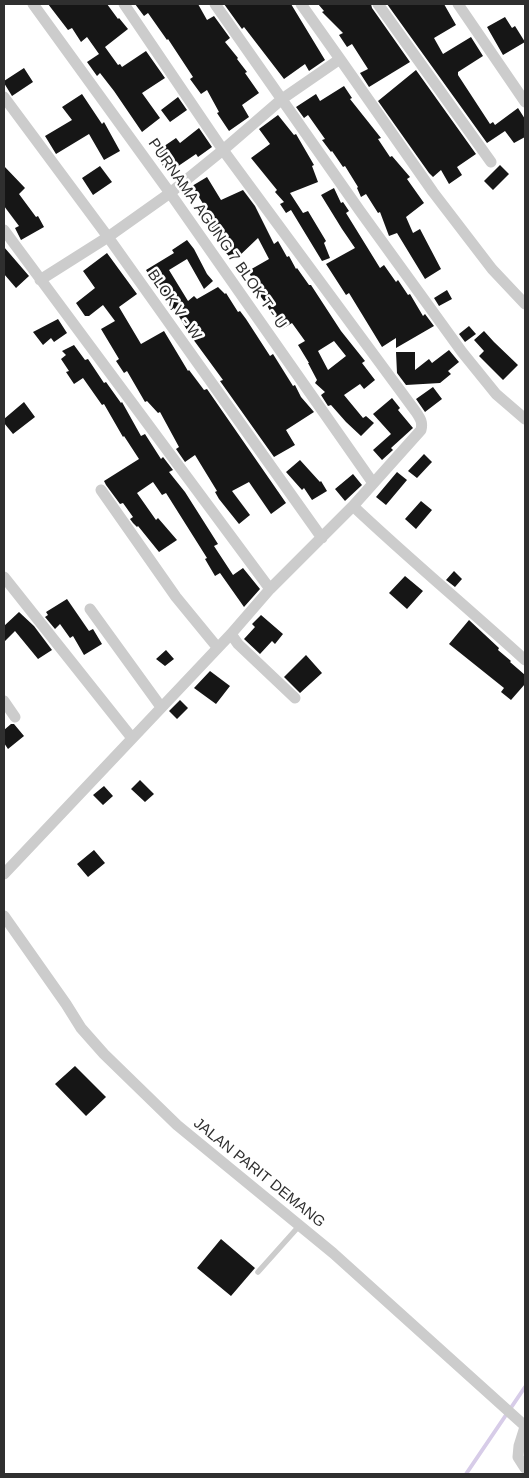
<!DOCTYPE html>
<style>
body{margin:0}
#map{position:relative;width:529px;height:1478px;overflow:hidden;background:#fff;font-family:Arial,sans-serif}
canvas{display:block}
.frame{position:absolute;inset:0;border:5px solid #2f2f2f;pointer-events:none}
</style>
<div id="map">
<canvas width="529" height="1478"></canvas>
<div class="frame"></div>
</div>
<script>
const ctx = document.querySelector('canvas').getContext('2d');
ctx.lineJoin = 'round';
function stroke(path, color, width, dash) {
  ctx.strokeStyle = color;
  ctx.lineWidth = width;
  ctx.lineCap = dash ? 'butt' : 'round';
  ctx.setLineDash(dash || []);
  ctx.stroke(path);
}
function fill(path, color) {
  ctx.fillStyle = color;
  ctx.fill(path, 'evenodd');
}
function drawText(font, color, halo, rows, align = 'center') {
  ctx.font = font + ' Arial,sans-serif';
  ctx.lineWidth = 5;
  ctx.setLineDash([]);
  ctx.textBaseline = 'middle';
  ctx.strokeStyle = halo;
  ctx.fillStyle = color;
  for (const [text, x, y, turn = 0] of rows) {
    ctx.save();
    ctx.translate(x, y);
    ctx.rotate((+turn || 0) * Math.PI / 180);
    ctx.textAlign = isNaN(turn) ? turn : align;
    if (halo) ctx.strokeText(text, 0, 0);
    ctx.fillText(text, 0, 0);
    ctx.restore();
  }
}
const stream = new Path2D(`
 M466 1474 525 1387`);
const building = new Path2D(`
 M48 4H107L118 19 119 18 128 29 105 47 118 65 120 64 122 67 146 51 165 78 142 93 160 118 142 132 114 91 100 73 97 76 87 62 99 54 87 37 81 42 72 28 68 30Z
 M135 4H198L207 20 214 16 230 38 225 42 238 58 237 59 247 72 245 73 259 93 242 105 249 117 229 131 217 113 219 112 207 90 201 94 190 79 193 77 168 39 167 40 148 13 144 16Z
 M224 4H291L325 60 309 71 305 64 284 79 244 27 242 29Z
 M318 4H371L372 8 410 62 369 87 360 73 368 69 352 44 347 47 339 35 343 33 322 12 324 11Z
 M387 4H444L456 25 434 38 443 54 471 37 483 56 458 72V75L490 124 493 122 495 125 518 108 525 119V137L514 143 505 131 487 143Z
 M505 17 512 28 515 26 525 42 503 55 487 27Z
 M24 68 33 82 12 96 4 83V81Z
 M416 70 476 154 457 167 462 175 449 184 441 170 433 177 429 173 378 101Z
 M344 86 352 98 350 99 381 138 378 139 390 157 392 156 410 177 407 179 424 203 406 217 413 233 420 229 441 269 425 279 397 233 389 236 380 212 378 213 366 194 361 197 357 188 358 187 345 166 343 167 332 151 331 152 322 140 325 139 308 115 304 118 296 107 316 94 320 101Z
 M82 94 102 124 104 122 120 151 104 160 89 134 56 154 45 136 72 120 62 107Z
 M178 97 187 110 170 122 161 110Z
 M278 115 294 135 296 134 314 165 312 166 318 182 290 193 303 213 308 211 326 241 324 243 330 258 322 261 291 210 286 213 280 204 284 202 275 192 277 190 251 158 270 144 259 129Z
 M199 128 212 147 198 157 196 154 168 173 154 153 176 138 180 143Z
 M500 165 509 174 493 190 484 181Z
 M4 166 25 188 19 194 36 217 38 216 44 227 21 240 15 228 19 226 4 206Z
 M100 166 112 182 93 195 82 178Z
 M207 177 221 200 243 190 255 206 274 244 278 241 287 257 289 256 296 269 297 268 309 285H311L341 331 365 361 362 363 375 380 364 389 360 384 344 395 363 418 366 416 374 423 361 436 346 422 331 405 328 406 321 395 325 392 315 383 317 380 308 363H309L298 345 305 341 292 323 282 329 274 314 272 315 267 305 255 289 257 287 248 271 269 259 258 238 236 259H232L223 250 226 248 212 228 210 229 199 217 207 210 192 186ZM334 341 346 356 328 370 318 351Z
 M334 188 341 203 343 202 349 211 346 213 380 268 384 265 396 282 398 280 408 295 410 294 423 316 425 314 434 326 396 348V338L382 347 349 293 346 295 326 264 355 248 342 229 321 195Z
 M187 240 194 249 207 274 213 281 204 289 187 259 169 270 188 301 194 296 197 299 218 287 225 294 226 293 238 312 240 311 246 319 270 356 273 354 293 386 295 385 301 397 314 412 286 430 295 445 274 457 220 381 223 380 190 335 174 308 171 310 146 270 174 253 172 250Z
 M4 247 29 276 16 288 4 274Z
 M107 253 137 294 119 307 141 344 164 331 188 371 189 370 204 390 207 389 286 503 271 514 249 482 232 491 250 515 239 524 219 499 215 492 217 491 195 455 185 462 176 449 179 447 160 412 158 413 147 401 145 402 127 371 124 373 116 361 119 359 101 329 115 321 103 305 89 316H85L76 303 95 288 83 271Z
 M447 290 452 299 439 306 434 298Z
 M58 319 67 333 54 342 51 338 43 345 33 332Z
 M469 326 476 334 465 342 459 334Z
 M484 331 494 342 518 365 503 380 479 356 484 351 474 340Z
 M74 345 85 360 88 359 104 383 106 382 121 403 122 402 141 436 145 434 161 459 163 457 173 470 169 472 185 492 218 544 214 546 233 575 243 568 260 589 244 607 220 573 215 576 205 559 207 558 166 493 162 495 153 482 137 493 156 520 158 518 177 540 159 552 138 526 137 527 133 523 130 519 133 517 123 503 120 504 106 485 104 481 139 459 124 436 123 437 104 404 102 405 83 378 74 384 66 372 69 371 61 359 66 355 62 351Z
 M449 350 459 362 448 371 451 374 440 383 406 385 397 373 396 352H415V370L429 359 432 363Z
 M433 387 442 399 425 412 416 399Z
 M392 398 400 408 398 410 413 428 391 448 393 450 382 460 373 450 391 434 373 414Z
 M24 402 35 417 13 434 4 423V419Z
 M424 454 432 462 417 478 408 471Z
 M300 460 320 482 321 481 327 491 312 500 304 488 302 490 286 472Z
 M397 472 407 480 386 505 376 497Z
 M353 474 362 485 345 501 335 489Z
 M421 501 432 510 416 529 405 519Z
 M454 571 462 579 455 587 446 580Z
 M405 576 423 591 407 609 389 593Z
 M67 599 89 631 93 629 102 644 84 655 73 636 70 638 60 624 55 629 45 617 48 615 46 612Z
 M19 612 34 626 52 650 38 659 15 631 4 642V626Z
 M261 615 283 634 275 644 272 641 260 654 244 639 255 627 252 624Z
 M469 620 499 648 498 650 511 661 510 662 525 675V684L511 700 501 692 504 688 449 644Z
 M166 650 174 659 165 666 156 659Z
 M306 655 322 673 300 693 284 677Z
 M210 671 230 686 216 704 194 688Z
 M180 700 188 708 177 719 169 711Z
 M11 724H14L24 736 8 749 4 743V730Z
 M140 780 154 794 145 802 131 789Z
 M104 786 113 796 103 805 93 795Z
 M94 850 105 863 88 877 77 864Z
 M75 1066 106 1097 86 1116 55 1084Z
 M221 1239 255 1268 231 1296 197 1268Z`);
const lane = new Path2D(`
 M258 1272 300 1225`);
const street = new Path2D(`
 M33 4 170 193 373 483
 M215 4 360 211 462 352 496 394 525 419
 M301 4 340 59
 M378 4 491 162
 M458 4 525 102
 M4 97 108 237 322 538
 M4 230 270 589
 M40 280 108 237 170 193 223 150 282 99 340 59 433 192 492 269 525 304
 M101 490 176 597 217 647
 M353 506C409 559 468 608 525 660
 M4 577 132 738
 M90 609 161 707
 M231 634 238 644 295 698
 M4 701 15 717
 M4 874 231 634 270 589 353 506 421 430C423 422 420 418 416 412L223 150 124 4
 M4 916 66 1004 81 1028 104 1054 177 1125 333 1253 525 1426
 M525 1427 519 1446 518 1457 525 1468`);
const streetNames = [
 ["PURNAMA AGUNG 7 BLOK T - U",217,234,55],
 ["BLOK V - W",174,305,55],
 ["JALAN PARIT DEMANG",259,1173,39]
];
stroke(stream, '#d7cce8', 4);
fill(building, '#161616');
stroke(lane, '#ccc', 5.5);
stroke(street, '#ccc', 11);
drawText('15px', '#2f2f2f', '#fff', streetNames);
</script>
